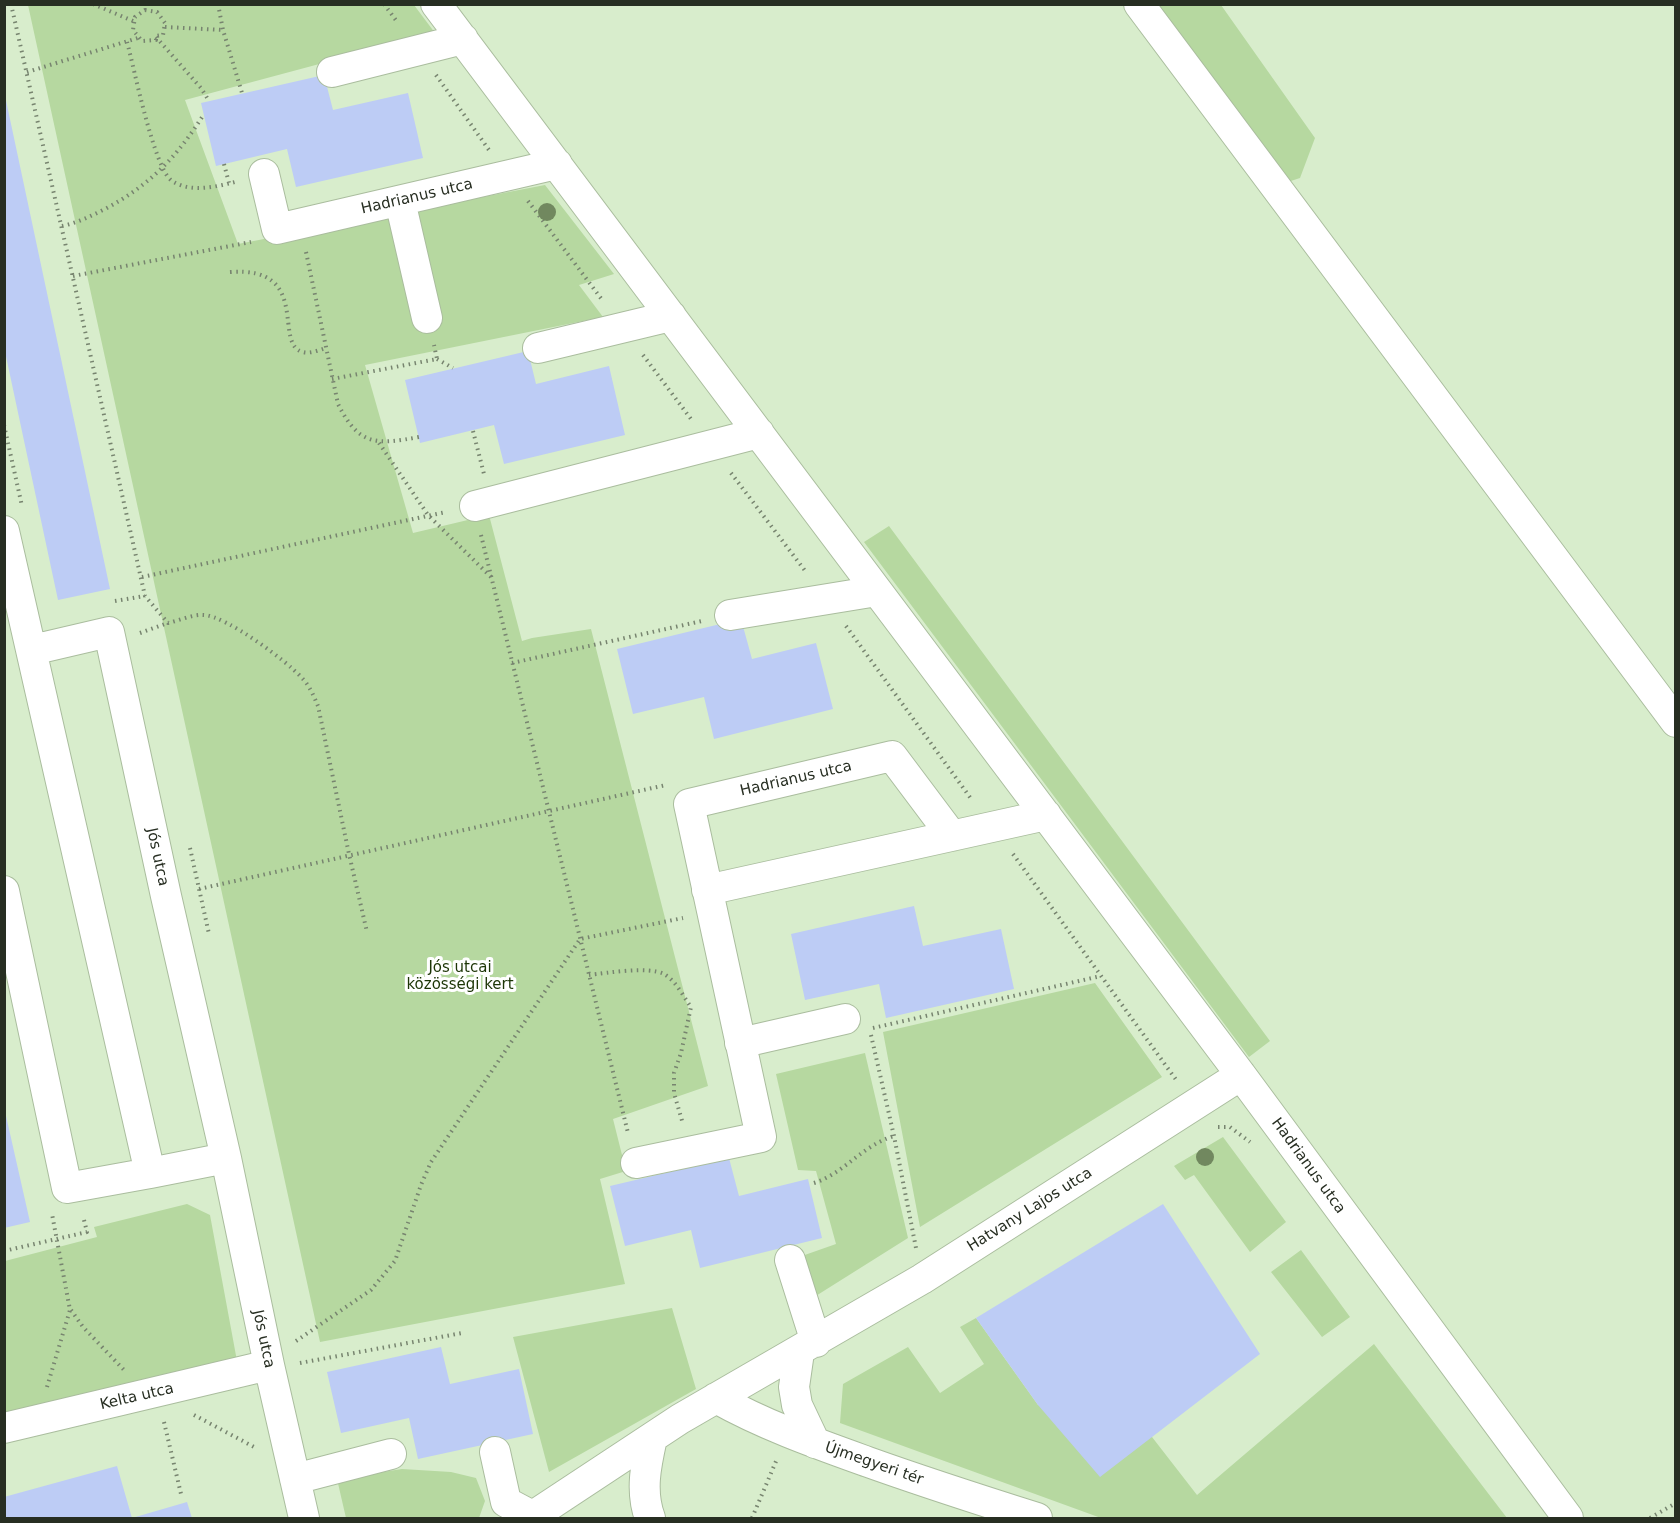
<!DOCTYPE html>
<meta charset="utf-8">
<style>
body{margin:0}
#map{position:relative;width:1680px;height:1523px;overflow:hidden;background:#d8edcc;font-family:"DejaVu Sans",sans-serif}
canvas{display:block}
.frame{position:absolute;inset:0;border:6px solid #272e22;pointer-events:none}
</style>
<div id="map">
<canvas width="1680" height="1523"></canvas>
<div class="frame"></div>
</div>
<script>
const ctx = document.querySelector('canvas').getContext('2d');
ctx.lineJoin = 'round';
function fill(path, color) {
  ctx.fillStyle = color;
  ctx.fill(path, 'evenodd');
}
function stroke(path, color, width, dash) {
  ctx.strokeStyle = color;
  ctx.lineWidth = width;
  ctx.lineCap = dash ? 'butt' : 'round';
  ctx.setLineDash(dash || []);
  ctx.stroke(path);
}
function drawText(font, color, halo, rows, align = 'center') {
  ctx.font = font + ' "DejaVu Sans",sans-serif';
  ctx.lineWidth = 6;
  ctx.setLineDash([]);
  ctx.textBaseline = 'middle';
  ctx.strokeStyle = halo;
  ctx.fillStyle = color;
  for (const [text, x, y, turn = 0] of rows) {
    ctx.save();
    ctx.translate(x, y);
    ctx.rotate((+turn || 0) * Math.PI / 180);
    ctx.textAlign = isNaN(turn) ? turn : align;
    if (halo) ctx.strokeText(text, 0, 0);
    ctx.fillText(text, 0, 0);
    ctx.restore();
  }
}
const green = new Path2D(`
 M28 5H414L435 33 185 100 238 244 545 185 614 274 579 285 603 317 365 365 413 533 489 515 522 641 532 638 591 629 708 1086 613 1119 626 1171 600 1179 625 1284 320 1342Z
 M1129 5H1221L1315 138 1300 178 1263 190Z
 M889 526 1270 1041 1249 1057 864 542Z
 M1095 983 1162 1077 920 1227 883 1032Z
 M865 1053 908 1238 811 1299 799 1257 836 1244 816 1171 798 1170 776 1074Z
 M1223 1137 1286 1222 1250 1252 1194 1175 1185 1180 1174 1166Z
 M187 1204 210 1215 237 1361 5 1415V1261L97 1237 94 1227Z
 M1301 1250 1350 1317 1322 1337 1271 1272Z
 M672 1308 696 1389 549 1472 513 1337Z
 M976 1318 1038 1405 1152 1437 1197 1495 1374 1344 1507 1518H1101L840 1423 843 1384 908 1347 940 1393 984 1364 960 1327Z
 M402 1469 451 1472 476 1478 485 1501 479 1518H346L337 1479Z`);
const building = new Path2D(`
 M324 75 333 110 408 93 423 158 296 187 287 149 216 166 201 103Z
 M4 91 110 589 58 600 4 347Z
 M528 351 536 384 609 366 625 435 504 464 494 425 420 443 405 380Z
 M741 619 752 659 816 643 833 709 714 739 704 697 633 714 617 649Z
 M914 906 923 946 1001 929 1014 989 886 1018 879 984 805 1000 791 934Z
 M4 1107 30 1222 4 1228Z
 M729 1158 739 1196 808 1179 822 1238 700 1268 691 1230 625 1246 610 1186Z
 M1163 1204 1260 1354 1100 1477 1038 1405 976 1318Z
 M441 1347 450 1384 519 1369 533 1434 418 1459 409 1418 341 1433 327 1372Z
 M117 1466 132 1518H4V1497Z
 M187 1502 192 1518H132Z`);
const path = new Path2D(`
 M11 4 145 596 168 623C178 621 193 614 204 615 226 616 287 661 302 678 310 686 314 697 318 706L349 854 367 932
 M93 4 133 21
 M218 4 223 30 242 93
 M384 4 398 23
 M145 10 157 12 165 23 163 35 156 36V40L142 41 133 30 135 17Z
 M165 27 223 30
 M156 37 201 88 209 101
 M127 42C134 67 154 169 172 181 191 193 215 187 235 182
 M27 72 138 38
 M436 75 489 150
 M224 164 229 183
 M528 201 603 301
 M62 226C77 223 91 216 105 209 150 185 177 157 204 114
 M306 252 338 404C359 446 376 445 419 437
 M230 272C313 266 272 345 303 352 310 354 319 350 326 348
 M73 276 251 242
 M643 355 691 419
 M437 359 453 368
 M332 379 437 359 434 345
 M4 425 22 506
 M473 431 484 474
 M379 443 428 515 491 577
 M731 473 806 572
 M481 535 628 1133
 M142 577 446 512
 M115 601 145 596
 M846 626 972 800
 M140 633 168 623
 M512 663 702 621
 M190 848 209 934
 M1013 854 1177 1081
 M199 889 666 785
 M589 975C607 973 648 966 664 974 676 981 683 996 691 1007L681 1053 674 1073V1093L683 1124
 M873 1028 1101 976
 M871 1035 894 1136 916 1248
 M1218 1127H1230L1250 1142
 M814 1183C845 1173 861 1146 894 1136
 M4 1251 87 1232 83 1216
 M71 1310 83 1327 124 1370
 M296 1341 371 1290 395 1261 421 1185 431 1162 580 939 683 918
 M300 1363 462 1333
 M47 1387 70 1310 52 1214
 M194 1415 256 1448
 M164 1422 181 1494
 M752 1518 777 1459
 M1650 1518 1676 1503`);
const minor = new Path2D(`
 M436 4 1241 1075 1568 1518
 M1139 4 1676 722
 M332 72 463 39
 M264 174 277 229 557 164
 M400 201 427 318
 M538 348 671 316
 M475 506 759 433
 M4 531 150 1173 226 1158 269 1365 304 1518
 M730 615 877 591
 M32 650 109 632 166 896 226 1158
 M707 890 1046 815
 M4 891 67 1188 150 1173
 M740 1043 845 1019
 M636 1163 761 1137 689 804 892 756 952 836
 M790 1260 816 1342
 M799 1352 794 1387 797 1405 815 1443
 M716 1398C764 1425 815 1443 868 1462 924 1482 980 1500 1037 1518
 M4 1428 269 1365
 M495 1452 506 1502 536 1518
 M295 1479 391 1454
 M530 1518 680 1419 922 1279 1241 1075
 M650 1518C640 1491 646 1465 652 1438`);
const trees = [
 [547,212],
 [1205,1157]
];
const streetNames = [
 ["Hadrianus utca",417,197,-13],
 ["Hadrianus utca",796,779,-13],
 ["Jós utca",157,857,78],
 ["Hadrianus utca",1308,1166,54],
 ["Hatvany Lajos utca",1030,1210,-32],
 ["Jós utca",263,1339,78],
 ["Kelta utca",137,1397,-13],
 ["Újmegyeri tér",874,1464,19]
];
const parkNames = [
 ["Jós utcai",460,968],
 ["közösségi kert",460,985]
];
fill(green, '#b6d8a0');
fill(building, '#bdccf5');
stroke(minor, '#aabd9e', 32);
stroke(path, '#77846f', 4, [1.5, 4.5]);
stroke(minor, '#fff', 30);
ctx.fillStyle = '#71885f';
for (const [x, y] of trees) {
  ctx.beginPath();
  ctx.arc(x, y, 9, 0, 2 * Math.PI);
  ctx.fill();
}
drawText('15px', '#272e22', '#fff', streetNames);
drawText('15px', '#1c3505', '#fff', parkNames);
</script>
